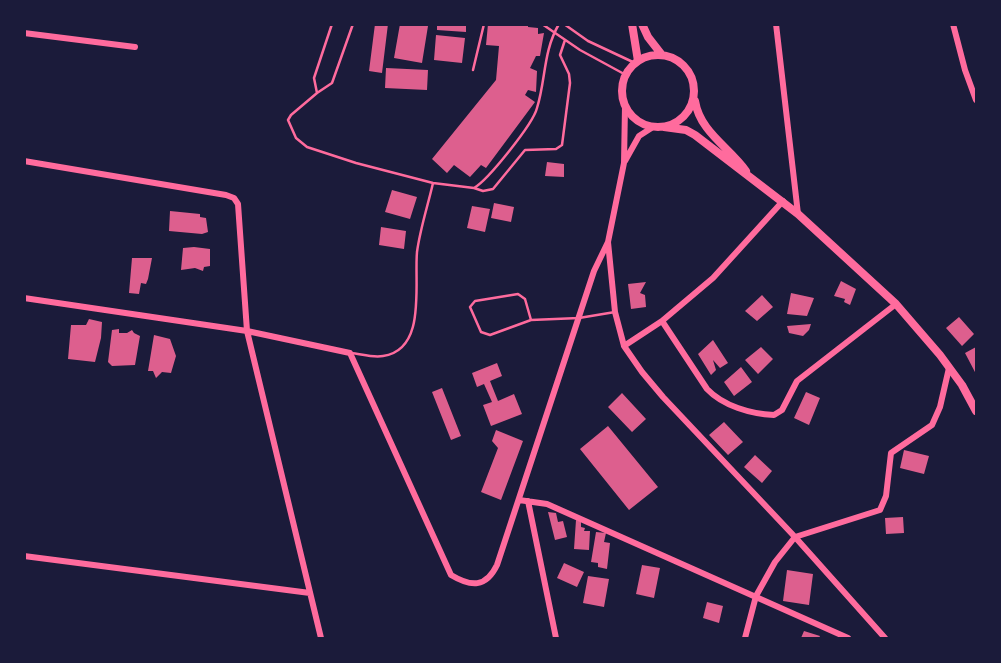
<!DOCTYPE html>
<style>
body{margin:0}
#map{position:relative;width:1001px;height:663px;overflow:hidden;background:#1b1b3a;font-family:"Asap Condensed",sans-serif}
canvas{display:block}
.frame{position:absolute;inset:0;border:26px solid #1b1b3a;pointer-events:none}
</style>
<div id="map">
<canvas width="1001" height="663"></canvas>
<div class="frame"></div>
</div>
<script>
const ctx = document.querySelector('canvas').getContext('2d');
ctx.lineJoin = 'round';
function fill(path, color) {
  ctx.fillStyle = color;
  ctx.fill(path, 'evenodd');
}
function stroke(path, color, width, dash) {
  ctx.strokeStyle = color;
  ctx.lineWidth = width;
  ctx.lineCap = dash ? 'butt' : 'round';
  ctx.setLineDash(dash || []);
  ctx.stroke(path);
}
const building = new Path2D(`
 M375 24H388L382 73 369 71Z
 M400 24 428 26 422 63 394 58Z
 M437 24H466V32L437 30Z
 M488 24H528V27L538 28V34L544 33 540 56H536L530 68 537 71 536 92 528 90 525 95 535 102 486 168 481 165 470 177 454 165 447 173 432 159 496 80 499 46 486 45Z
 M436 35 465 38 462 63 434 60Z
 M386 68 428 70 427 90 385 88Z
 M547 162 564 164V177L545 176Z
 M392 190 417 197 410 219 385 212Z
 M494 203 514 207 511 222 491 218Z
 M472 206 490 209 485 232 467 228Z
 M170 211 200 214V217L206 218 208 232 202 234 169 231Z
 M381 227 406 231 404 249 379 245Z
 M194 247 210 249V266L204 267 203 271 195 268 181 270 183 248Z
 M132 258H152L148 279 146 284 141 283 139 294 129 293Z
 M841 281 856 289 850 305 844 302 845 299 834 296Z
 M646 282 640 293 645 295 646 307 631 309 628 284Z
 M791 293 814 298 807 316 787 314Z
 M762 295 773 307 757 321 745 311Z
 M959 317 974 334 962 346 946 328Z
 M89 319 102 322 101 338 95 362 68 359 71 325H86Z
 M811 324 809 330 803 336 789 333 787 326Z
 M119 329V333H127L132 330 134 333 140 336 135 365 112 366 108 362 112 330Z
 M154 335 170 339 176 356 171 373 162 372 156 378 153 371H148Z
 M713 340 728 363 720 368 713 360 716 370 711 375 698 354Z
 M761 347 773 359 758 374 745 360Z
 M976 347V374L965 353Z
 M497 363 502 376 490 381 498 401 514 394 522 414 491 426 483 405 492 402 484 384 477 387 472 373Z
 M741 367 752 382 734 396 724 382Z
 M442 388 461 436 451 440 432 392Z
 M806 392 820 398 809 425 794 418Z
 M622 393 646 419 632 432 608 407Z
 M724 422 743 442 728 455 709 435Z
 M608 426 658 487 629 510 580 449Z
 M496 430 523 441 501 500 481 492 498 448 492 441Z
 M904 450 929 456 924 474 900 468Z
 M755 455 772 471 762 483 744 467Z
 M548 512 556 513 558 522 563 521 567 537 555 540Z
 M903 517 904 533 886 534 885 518Z
 M576 520 581 521V527L585 528 584 531H590L589 550 574 549Z
 M596 532 606 533 604 542 610 543 607 569 598 567V563L591 562Z
 M564 563 584 572 577 587 557 578Z
 M642 565 660 568 654 598 636 594Z
 M787 570 813 574 809 605 783 601Z
 M588 576 609 579 604 607 583 603Z
 M707 602 723 606 719 623 703 618Z
 M804 631 820 636 819 638H801Z`);
const service = new Path2D(`
 M353 24 332 83 317 93 291 115 288 120 296 138 307 147 356 163 433 183 474 188 483 191 493 189 525 150 556 149 562 145 570 83 569 74 560 55 565 40
 M542 24 580 50 626 75
 M564 24 588 41 635 63
 M473 70 484 24
 M317 93 314 78 332 24
 M474 188C488 180 533 124 537 108 546 79 543 51 559 24
 M531 320 525 299 518 294 475 301 470 307 481 332 490 335 531 320 579 318 615 312
 M351 353C361 354 373 358 383 356 427 350 414 284 417 252 420 229 428 205 433 183`);
const minor = new Path2D(`
 M776 24 798 214
 M953 24 965 70 976 100
 M24 33 135 47
 M625 106 624 163 608 242 615 312 624 346 642 372 663 397 795 537 885 638
 M24 161 226 195 234 198 238 204 247 331 321 638
 M625 161 639 136 653 127
 M24 298 247 331 350 353 451 575C471 587 486 588 497 565L594 271 608 242
 M662 321 707 389C723 406 751 414 774 415L782 410 797 381 896 304
 M624 346 662 321 713 278 783 201
 M519 500 547 504 848 638
 M528 501 556 638
 M24 556 310 593
 M745 638 756 596 775 562 795 537 880 510 886 496 891 453 932 425 940 407 949 368`);
const tertiary = new Path2D(`
 M632 24 638 61
 M642 24 648 37 662 55
 M622 91a36 36 0 1 1 72 0a36 36 0 1 1-72 0Z
 M695 101C700 132 729 147 746 171
 M664 127 686 130 695 135 798 214 896 304 940 355 962 385 976 411`);
fill(building, '#dd5f8e');
stroke(service, '#ff6b9d', 2.5);
stroke(minor, '#ff6b9d', 6);
stroke(tertiary, '#ff6b9d', 8);
</script>
